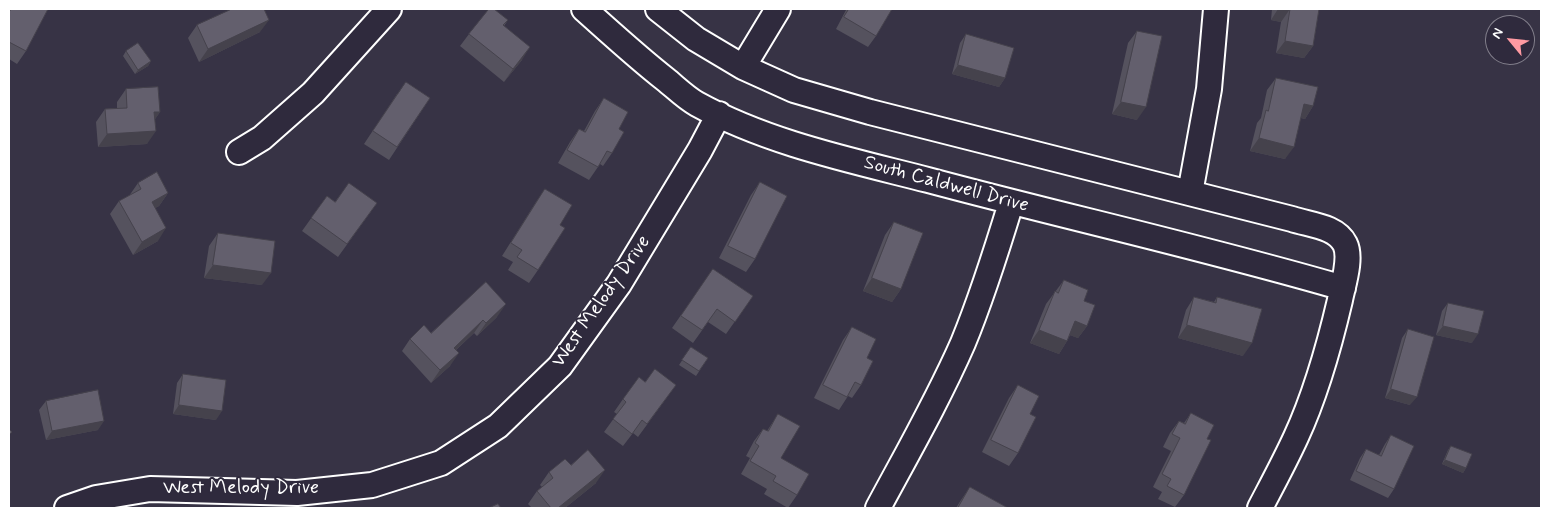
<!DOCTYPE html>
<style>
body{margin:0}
#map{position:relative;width:1550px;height:517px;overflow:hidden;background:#373345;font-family:Mynerve,sans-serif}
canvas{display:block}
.frame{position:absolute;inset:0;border:10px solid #fff;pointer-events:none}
.north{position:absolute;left:1485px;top:15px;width:50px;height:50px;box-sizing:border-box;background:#2f2a3d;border:1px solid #827f8b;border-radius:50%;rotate:298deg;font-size:14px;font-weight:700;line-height:20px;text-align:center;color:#fff}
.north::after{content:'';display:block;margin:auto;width:18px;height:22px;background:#ff9aa2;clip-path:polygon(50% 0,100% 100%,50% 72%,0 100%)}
</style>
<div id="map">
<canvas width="1550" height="517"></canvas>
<div class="frame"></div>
<div class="north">N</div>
</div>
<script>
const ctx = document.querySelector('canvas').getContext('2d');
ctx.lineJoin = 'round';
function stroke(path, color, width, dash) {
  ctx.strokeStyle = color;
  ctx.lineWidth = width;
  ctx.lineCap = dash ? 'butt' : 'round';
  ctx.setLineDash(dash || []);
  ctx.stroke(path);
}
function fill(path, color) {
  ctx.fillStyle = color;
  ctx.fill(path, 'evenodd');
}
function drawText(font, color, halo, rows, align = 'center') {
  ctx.font = font + ' Mynerve,sans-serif';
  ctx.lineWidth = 4;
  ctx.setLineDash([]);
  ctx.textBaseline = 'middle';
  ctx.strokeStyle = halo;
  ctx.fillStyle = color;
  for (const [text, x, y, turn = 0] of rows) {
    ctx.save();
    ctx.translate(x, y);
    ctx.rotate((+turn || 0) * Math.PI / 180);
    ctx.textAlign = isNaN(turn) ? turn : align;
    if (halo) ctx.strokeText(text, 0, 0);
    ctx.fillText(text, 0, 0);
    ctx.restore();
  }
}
const street = new Path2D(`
 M584 9C611 33 637 57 665 79 675 87 686 98 697 104 768 143 850 160 928 180 1066 217 1206 248 1343 288
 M658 9 696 39 743 67 794 90 870 112 1292 219C1310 225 1336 226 1345 244 1352 258 1343 285 1340 300 1329 347 1316 394 1296 437 1285 461 1272 485 1260 508
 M743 67 778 9
 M239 152 262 138 313 93 389 9
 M1190 193 1209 89 1216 9
 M67 508 96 498 150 489 297 493 372 485 441 463 498 426 560 366 619 284 700 150 719 114
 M878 508C907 454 938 400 963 343 982 297 997 249 1011 203`);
const wall = new Path2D(`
 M9 9H48L26 51 17 64 9 59Z
 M844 9H892L876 36 868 47 836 29 846 10Z
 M1272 9H1319L1313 46 1304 58 1276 53 1281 22 1271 20Z
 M508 20 504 26 522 60 504 82 460 46 469 34Z
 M197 25 260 32 199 62 188 38Z
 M1137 31V120L1112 114 1128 43Z
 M966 34 1005 78 999 87 952 74 960 43Z
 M126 51 151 61 148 66 135 74 123 56Z
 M1276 78 1313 106 1305 119 1301 118 1285 159 1250 151 1257 123 1261 118 1267 90Z
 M126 89 160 112 155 119 147 144 98 147 96 122 105 109 117 108V102Z
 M397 94 430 98 389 160 364 144Z
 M604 98 619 129 612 153 603 166 600 164 589 180 558 163 570 142 579 129 584 131 595 111Z
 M760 182 755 259 746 272 719 258 751 195Z
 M138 183 168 193 159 206 155 208 158 241 133 255 110 214 119 201 129 196Z
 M545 189 560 225 538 270 529 283 508 270 513 262 502 256 536 202Z
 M327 196 335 202 377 203 338 257 302 231Z
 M894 222 901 289 892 302 863 291 885 235Z
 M218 233 262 285 204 278 209 246Z
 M713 269 753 296 726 334 708 322 693 343 672 328Z
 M1064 280 1084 301 1087 326 1078 338 1070 335 1067 341 1059 354 1030 343 1046 304Z
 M1194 297 1214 302 1217 297 1243 356 1178 338 1186 310Z
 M1448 303 1472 343 1436 335 1442 311Z
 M497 317 477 336 474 333 456 350 450 366 431 383 402 351 410 339Z
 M852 327 867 358 861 385 852 398 848 396 839 410 814 398 843 340Z
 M1408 329 1410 405 1385 398 1402 338Z
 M691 347 708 358 696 376 679 365Z
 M183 374 216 420 173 414 177 383Z
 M645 382 676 385 638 437 633 433 623 446 604 432 617 414 614 412 623 399Z
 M1018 385V453L1009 466 982 452 1009 398Z
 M46 401 98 430 46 440 39 410Z
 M1191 413 1207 439 1184 495 1175 507 1158 499 1162 492 1153 487 1171 451 1163 447 1170 433 1179 421 1184 423Z
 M778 414 781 458 797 495 788 508 764 494 767 489 741 474 750 458 746 456 754 441 763 429 767 431Z
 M1391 435 1394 489 1388 498 1350 480 1360 458 1366 449 1379 455 1385 444Z
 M1451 446 1466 468 1463 473 1442 464 1448 450Z
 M571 465 596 483 565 508H532L528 504 537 491 542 487 540 485 549 472Z
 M970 487 1008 508H956L961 500Z`);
const shadedWall = new Path2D(`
 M1278 9H1290L1281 22 1271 20Z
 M269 20 260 32 199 62 208 49Z
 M1285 41 1313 46 1304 58 1276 53Z
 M530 47 522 60 504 82 513 69Z
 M151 61 148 66 135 74 138 70Z
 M958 65 1005 78 999 87 952 74Z
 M1121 102 1146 107 1137 120 1112 114Z
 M1304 104 1313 106 1305 119 1296 117Z
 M154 112H160L151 125Z
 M156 131 147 144 98 147 107 134Z
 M1259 138 1294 147 1285 159 1250 151Z
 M168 193 159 206 143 215 152 202Z
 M166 228 158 241 133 255 142 242Z
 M213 265 271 273 262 285 204 278Z
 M872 278 901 289 892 302 863 291Z
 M506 304 497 317 477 336 486 323Z
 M483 320 474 333 445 360 454 348Z
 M1075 321 1087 326 1078 338 1066 334Z
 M1187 325 1252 343 1243 356 1178 338Z
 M1443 326 1478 334 1472 343 1436 335Z
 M1039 330 1067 341 1059 354 1030 343Z
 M459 353 450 366 431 383 440 370Z
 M1391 389 1417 397 1410 405 1385 398Z
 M179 405 222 411 216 420 173 414Z
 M104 421 98 430 46 440 52 431Z
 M1445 460 1466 468 1463 473 1442 464Z
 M605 470 596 483 565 508H558Z`);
const building = new Path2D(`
 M11 9H48L26 51 9 42V13Z
 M232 9H264L269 20 208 49 197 25Z
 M489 9H494L508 20 503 25 530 47 513 69 469 34Z
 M849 9H892L876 36 844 17Z
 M1289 9H1319L1313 46 1285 41 1290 9Z
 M1137 31 1162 36 1146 107 1121 102Z
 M966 34 1014 48 1005 78 958 65Z
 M138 43 151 61 138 70 126 51Z
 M1276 78 1318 87 1313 106 1304 104 1294 147 1259 138 1266 110 1268 111Z
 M406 82 430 98 397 147 373 131Z
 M158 87 160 112H154L156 131 107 134 105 109 127 108 126 89Z
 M604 98 628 112 619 129 624 132 612 153 607 151 598 167 567 150 579 129 585 132Z
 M157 172 168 193 152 202 166 228 142 242 119 201 141 189 138 183Z
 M760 182 787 196 755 259 728 246Z
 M349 183 377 203 347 244 311 218 327 196 335 202Z
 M545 189 572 205 560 225 565 228 538 270 517 257 522 250 511 243Z
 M894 222 923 233 901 289 872 278Z
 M218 233 275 241 271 273 213 265Z
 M713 269 753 296 735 322 717 309 702 330 681 316Z
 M1064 280 1088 290 1084 301 1095 305 1087 326 1075 321 1067 341 1039 330 1055 291 1058 293Z
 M486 282 506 304 486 323 483 320 454 348 459 353 440 370 410 339 424 325 431 333Z
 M1194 297 1216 303 1217 297 1262 309 1252 343 1187 325Z
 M1448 303 1484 311 1478 334 1443 326Z
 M852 327 876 339 867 358 873 361 861 385 855 382 847 397 823 385Z
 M1408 329 1434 337 1417 397 1391 389Z
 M691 347 708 358 699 371 682 360Z
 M655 369 676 385 647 424 642 420 632 434 613 419 626 402 623 399 639 377 645 382Z
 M183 374 226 380 222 411 179 405Z
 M1018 385 1039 396 1030 414 1036 417 1018 453 991 440Z
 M98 390 104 421 52 431 46 401Z
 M1191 413 1214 425 1207 439 1211 440 1184 495 1167 486 1171 479 1162 474 1180 438 1172 434 1179 421 1185 424Z
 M778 414 800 426 781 458 809 474 797 495 773 481 776 476 750 461 759 446 755 443 763 429 768 431Z
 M9 429 12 432 9 435Z
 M1391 435 1414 446 1394 489 1356 471 1366 449 1381 456Z
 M1451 446 1472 454 1466 468 1445 460Z
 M588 450 605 470 558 508H551L537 491 553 478 549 472 565 459 571 465Z
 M970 487 1008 508H958Z
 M498 504 501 508H489Z`);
const streetNames = [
 ["South Caldwell Drive",946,185,15],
 ["West Melody Drive",602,302,-55],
 ["West Melody Drive",241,489]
];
stroke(street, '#fff', 28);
stroke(street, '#2f2a3d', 24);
fill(wall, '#55525e');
fill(shadedWall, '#45424c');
fill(building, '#635f6d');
stroke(building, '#45424c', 1);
drawText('20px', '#fff', '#2f2a3d', streetNames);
</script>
